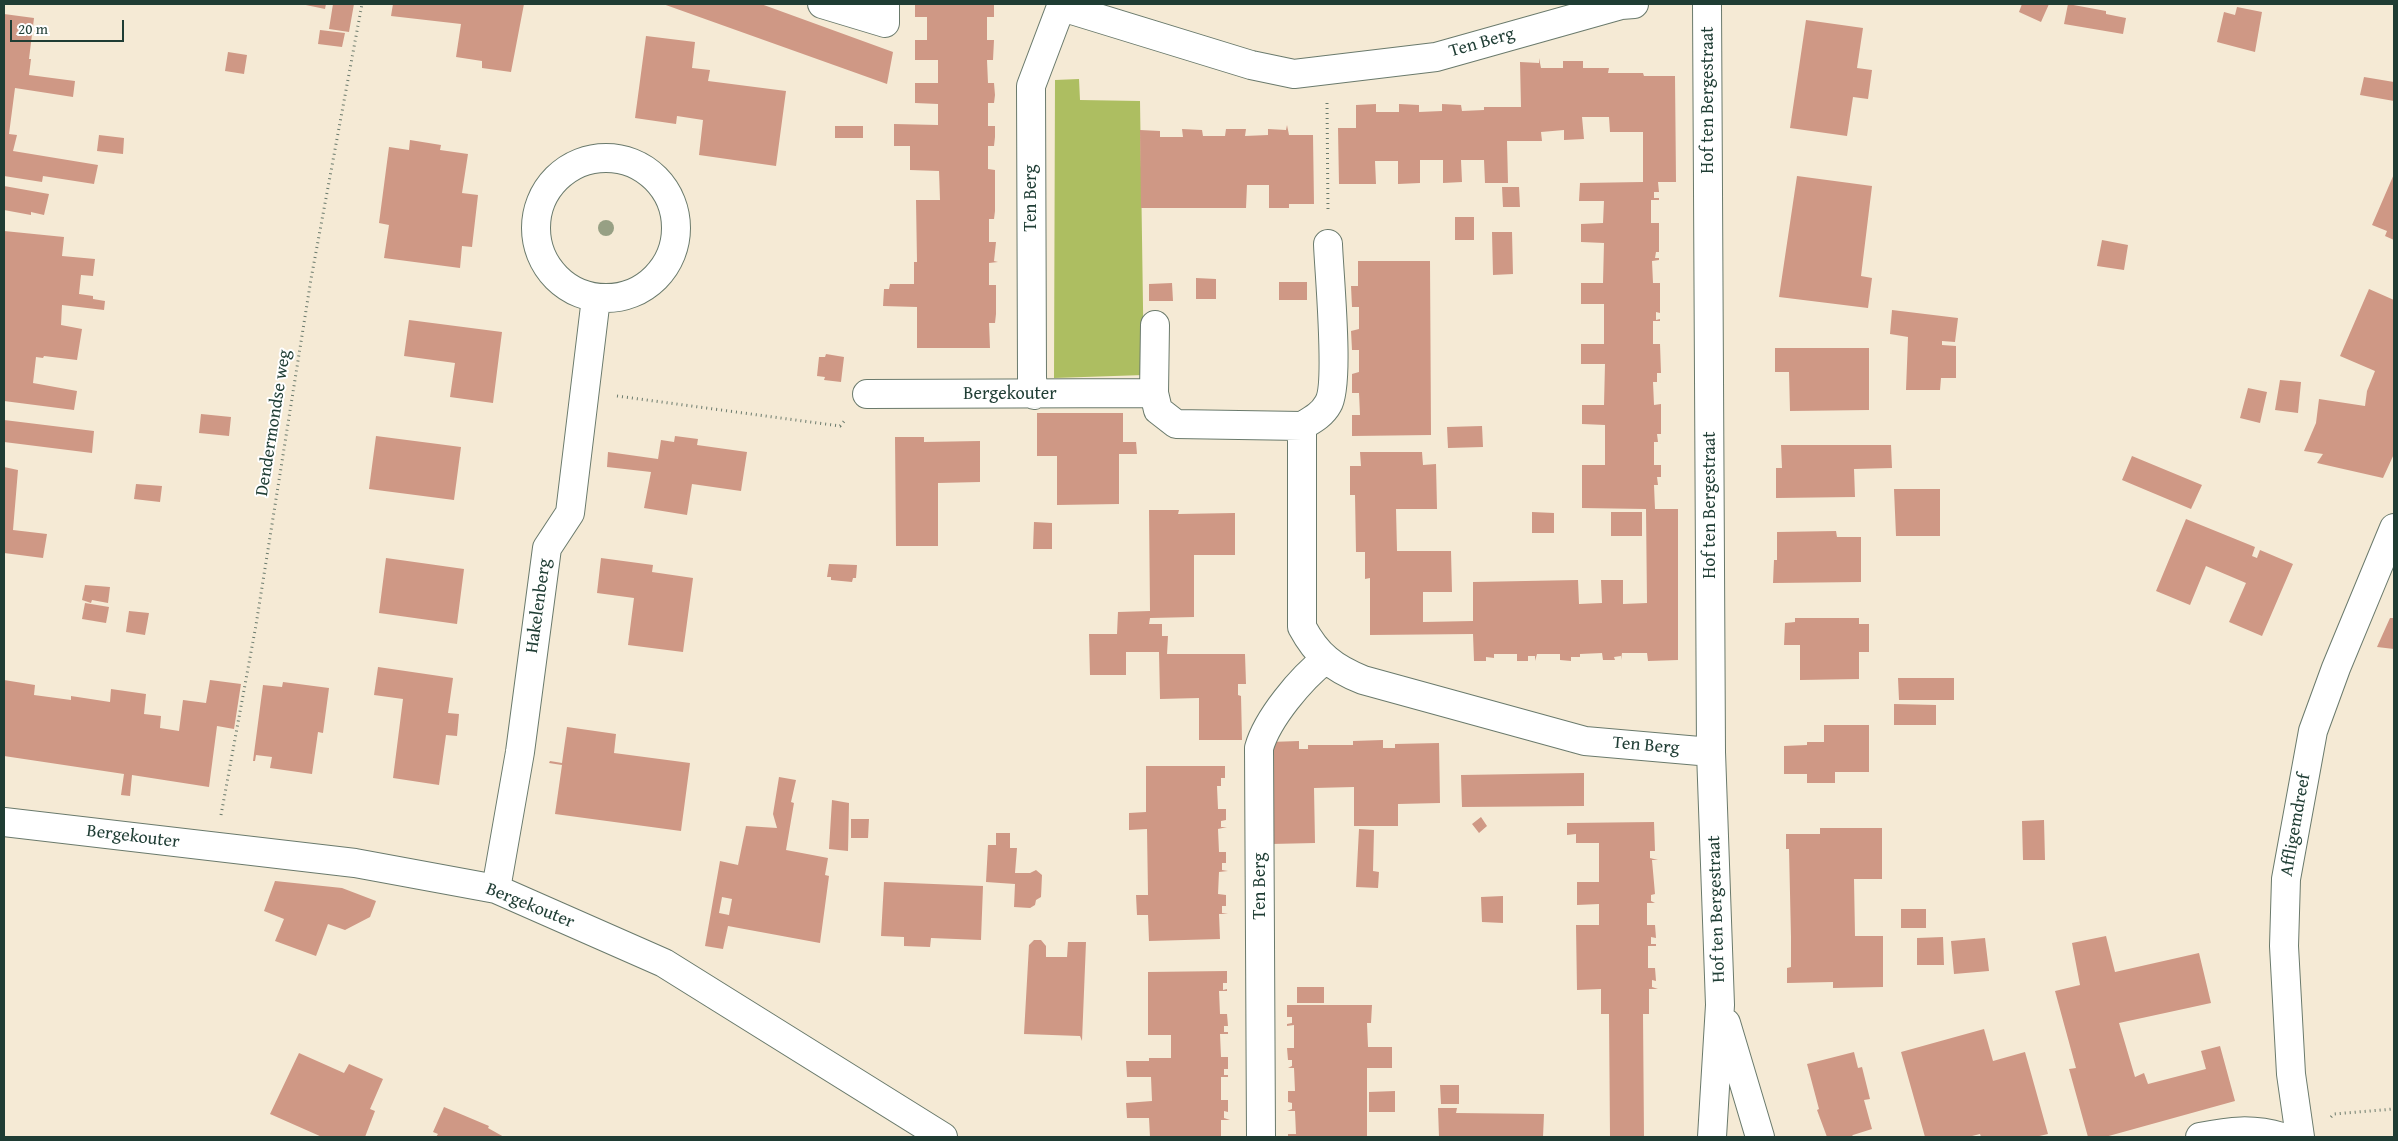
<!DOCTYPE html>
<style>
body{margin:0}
#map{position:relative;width:2398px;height:1141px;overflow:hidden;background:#f5ead5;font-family:"Gentium Book Plus",serif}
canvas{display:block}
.frame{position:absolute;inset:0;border:5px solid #1f3d34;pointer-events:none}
.scale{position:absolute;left:10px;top:20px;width:114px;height:22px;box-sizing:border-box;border:2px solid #1f3d34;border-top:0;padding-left:6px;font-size:15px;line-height:18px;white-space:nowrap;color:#1f3d34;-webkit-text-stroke:4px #fff;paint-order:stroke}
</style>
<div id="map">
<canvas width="2398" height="1141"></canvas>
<div class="frame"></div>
<div class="scale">20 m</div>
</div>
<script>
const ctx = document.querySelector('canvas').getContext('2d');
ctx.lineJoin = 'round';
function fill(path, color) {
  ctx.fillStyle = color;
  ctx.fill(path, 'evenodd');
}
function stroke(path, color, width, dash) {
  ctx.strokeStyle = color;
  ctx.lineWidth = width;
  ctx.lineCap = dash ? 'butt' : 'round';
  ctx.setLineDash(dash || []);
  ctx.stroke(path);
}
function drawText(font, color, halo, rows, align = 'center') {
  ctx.font = font + ' "Gentium Book Plus",serif';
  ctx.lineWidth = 4;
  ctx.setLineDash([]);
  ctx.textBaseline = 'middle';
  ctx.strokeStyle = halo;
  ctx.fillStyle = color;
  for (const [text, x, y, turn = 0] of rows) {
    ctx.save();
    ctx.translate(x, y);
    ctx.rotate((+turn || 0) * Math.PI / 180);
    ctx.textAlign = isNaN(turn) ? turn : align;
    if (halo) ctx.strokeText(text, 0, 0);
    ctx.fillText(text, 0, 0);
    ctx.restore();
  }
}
const green = new Path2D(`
 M1079 79 1080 100 1140 101 1144 375 1054 378 1055 80Z`);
const building = new Path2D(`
 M301 4H326L325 9Z
 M333 4H354L349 32 329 29Z
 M393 4H524L511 72 482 68V61L456 57 461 24 391 16Z
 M663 4H761L893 52 887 84Z
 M915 4H994V17H987V40H994L993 60H987L988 83H994L995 95 994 103H988V126H995V137L994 146H988V169L995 170V211L994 219H989V242H996L994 261 998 262 989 263V285H996V314L995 323H989L990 348H917V307L883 306 884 289H889L890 284H914V262H917L916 200H940L939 171 910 170V146H894V124L938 125V104L915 103V83H938V60H915V40H927V17H915Z
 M2022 4H2049L2041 22 2019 12Z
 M2068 4 2106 11V14L2126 18 2123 34 2064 24Z
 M2237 7 2262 12 2255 52 2217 42 2224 12 2235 15Z
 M4 14 34 18 29 59H31L29 75 75 81 73 97 15 88 9 134 17 135 13 151 98 165 94 184 43 176 42 182 4 176Z
 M1806 20 1863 28 1857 68 1872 70 1868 99 1853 97 1847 136 1790 128Z
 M320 30 345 33 342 47 318 44Z
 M646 36 695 42 692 68 710 70 708 81 786 91 776 166 699 155 703 120 677 116 676 124 635 118Z
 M228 52 247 55 244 74 225 71Z
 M1539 58 1541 68H1563V61H1583V68H1609L1608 73H1643L1644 76H1675L1676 182H1658L1659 192H1654V198H1659V200H1651V223H1659V252H1656L1655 258H1659V260L1652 261 1653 283H1660V313L1656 312V320L1660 319V321H1653V344H1660L1661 373H1657V382H1653L1654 405 1661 404V434H1657L1658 442H1654V465H1661V477H1657L1658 485H1654L1655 509H1678V660L1648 661 1647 653H1622L1621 660V656L1614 657 1615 660H1603L1602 653 1580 654V657H1571V661L1560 660V654H1537L1535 661V656H1528V661H1517V654H1494V658L1486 657V661H1474L1473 634 1370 635V578L1365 579V552H1356L1355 495H1350V466H1361L1360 452H1422L1423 465 1436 464 1437 509H1396L1397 551H1451L1452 592H1423V622L1473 621V582L1578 580 1579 604 1602 603 1601 580H1623V604L1647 603 1646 509 1582 508V465H1605V425L1582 424V405H1604L1605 364H1581V344H1604V304H1581V283H1603L1604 243 1581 242V224L1603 223 1604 201H1579L1580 183 1643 182V132H1610L1609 117H1582L1584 139 1564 140V130L1541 132 1542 141H1507L1508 183H1485L1484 160H1461L1462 182 1443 183V160H1420V183L1398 184V161H1375L1376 184H1339L1338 128H1356V105L1376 104V112H1399V104L1419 105V112L1442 111V104L1461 105 1462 111 1484 110V107H1521L1520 62 1539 63Z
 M2364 77 2394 82V101L2360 95Z
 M1287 125 1289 135H1313L1314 204H1289V208H1269V185H1247L1246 208H1141L1140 130 1160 131V137H1183L1182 129 1202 130 1203 136H1225L1226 129H1246L1245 136 1268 135V129L1286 130Z
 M835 126H863V138H835Z
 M99 135 124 138 123 154 97 151Z
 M410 140 441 145 440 150 468 154 462 193 478 195 472 247 462 246 460 268 384 258 389 225 379 223 389 147 409 150Z
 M2394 174V240L2385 236 2387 231 2372 225Z
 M1797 176 1872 186 1861 276 1872 278 1868 308 1779 297Z
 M4 186 49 194 44 215 31 212V215L4 210Z
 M1502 187H1519L1520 207H1503Z
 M1455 217H1474V240H1455Z
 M4 231 64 237 62 256 95 259 93 276 81 275 79 294 93 296V299L105 301 104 310 62 305 61 325 82 329 77 360 44 356 43 358 36 357 33 383 77 391 74 410 4 401Z
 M1492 232H1512L1513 274 1493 275Z
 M2102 240 2128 245 2124 270 2097 266Z
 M1358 261H1430L1431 435 1352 436V415H1360L1359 393H1352V374L1359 372V350H1352L1351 331 1359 329V307H1352L1351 286H1358Z
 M1196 278 1216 279V299H1196Z
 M1279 282H1307V300H1279Z
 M1172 283 1173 301H1149V284Z
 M2369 289 2394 300V454L2383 478 2317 463 2323 454 2304 451 2316 423 2319 399 2365 406 2367 391 2375 371 2340 356Z
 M1892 310 1958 318 1955 342 1942 341V345L1956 346V378H1941L1940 390H1906L1908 337 1890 334Z
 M409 320 502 332 493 403 450 397 455 363 404 356Z
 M1775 348H1869V410L1790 411 1789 372H1775Z
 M826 354 844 357 841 382 824 380 825 377 817 376 819 357H825Z
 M2280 380 2301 382 2298 413 2275 410Z
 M2248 388 2267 392 2260 423 2240 418Z
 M1037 413H1123V442H1136L1137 454H1119V504L1057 505V456H1037Z
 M201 414 231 417 229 436 199 433Z
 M4 420 94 431 92 453 4 442Z
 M1482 426 1483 447 1448 448 1447 427Z
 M376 436 461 447 454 500 369 489Z
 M675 436 698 439 697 445 747 452 741 491 692 484 687 515 644 508 651 472 607 467 608 452 658 459 661 440 674 442Z
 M895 437H924V442L980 441V482L938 483V546H896Z
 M1781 445H1891L1892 468 1854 469 1855 497 1776 498V468H1782Z
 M2132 456 2202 485 2191 509 2122 480Z
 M4 467 18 470 13 530 47 534 43 558 4 553Z
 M136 484 162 486 160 502 134 499Z
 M1894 489H1940V536H1896Z
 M1149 510H1179L1178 514 1235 513V555H1194V617L1150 618 1149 624H1162V636H1168L1167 654H1245L1246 684H1238V695L1241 696 1242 740H1199V698L1160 699 1159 652H1126V675H1090L1089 634H1117L1118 612 1150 611Z
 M1532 512 1554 513V533H1532Z
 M1611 512H1642V536H1611Z
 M2186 519 2255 547 2252 556 2257 558 2260 550 2293 564 2262 636 2229 622 2246 583 2206 566 2190 605 2156 591Z
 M1034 522 1052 523V549H1033Z
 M1836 531 1837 537H1861V582L1773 583 1774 560H1777V532Z
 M386 558 464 569 457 624 379 613Z
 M601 558 653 565 652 572 693 578 683 652 628 645 634 598 597 593Z
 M829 564 857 565 856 578H853L852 582 831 580V577H827Z
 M85 585 110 587 108 603 92 600 91 603 82 600Z
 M85 603 109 607 106 623 82 619Z
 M129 611 149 613 145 635 126 632Z
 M1795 618H1859V624H1869V652H1859V679L1800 680V645H1784L1785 623 1795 622Z
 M2390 618H2394V649L2377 647Z
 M378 667 453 678 448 713 459 714 457 736 446 735 439 785 393 778 403 699 374 695Z
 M1898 678H1954V700H1899Z
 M4 680 35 685 34 695 71 700V696L110 702 111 689 146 694 144 714 161 716 160 728 179 731 183 700 206 703 210 680 241 684 234 729 217 726 209 787 132 775 130 796 121 795 124 774 4 756Z
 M283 682 329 688 323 733 318 732 312 774 270 768 272 757 256 755 255 761H253L263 685 282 687Z
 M1894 704 1936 705V725H1894Z
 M1824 725H1869V772H1835V783H1807V774H1784V746L1807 745V742H1824Z
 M567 727 616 734 614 753 690 763 681 831 555 814 562 765 549 763 550 761 562 763Z
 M1383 740V748H1395V744L1439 743 1440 803 1398 804V826H1354V787L1314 788 1315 843 1271 844 1270 742 1299 741V749H1308V745H1353V741Z
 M1146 766H1225V778H1221V786H1217L1218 809H1226V820L1221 821V827H1227L1218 829 1219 852H1226V863H1222V870L1228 871 1219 872 1218 894 1226 895V906H1222V913L1228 914H1219L1220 939 1149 941 1148 915H1137L1136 895H1148L1147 829 1129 830V813L1146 812Z
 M1584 773V806L1462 807 1461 775Z
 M779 777 796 780 791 802 794 803 786 850 828 858 825 875 829 876 820 943 728 926 723 949 705 946 720 861 738 865 746 826 777 828 773 814ZM722 897 732 899 729 915 719 913Z
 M832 800 849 803 848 851 829 849Z
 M1481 817 1487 826 1479 833 1472 824Z
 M851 819H869L868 838H851Z
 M2044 820 2045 860H2023L2022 821Z
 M1654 822 1655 851H1650V858L1658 860H1652L1655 894 1651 895V901L1655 903H1647V925H1655L1656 938 1651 937V944H1656V946H1648V968H1655L1656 981 1652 980V987L1658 989H1649V1014H1643L1644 1137H1610L1609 1014H1601V989L1577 990 1576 925H1599V904L1577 905V882H1599V843H1576V834L1567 835V823Z
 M1820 828H1882V879H1854L1855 936H1883V987L1833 988V982L1787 983V968L1791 967V937L1789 849H1786V834H1820Z
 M1359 829 1374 830 1373 871 1379 872 1378 888 1356 887Z
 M996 833H1010V848H1017L1015 873H1030L1036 870 1042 875 1041 897 1036 900 1035 905 1030 908 1014 907 1015 884 986 882 988 845H996Z
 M275 881 342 888 376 901 370 917 345 930 328 924 316 956 275 941 284 919 264 911Z
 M884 882 983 886 981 940 931 938 930 947 904 946V937L881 936Z
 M1503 896V923L1482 922 1481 897Z
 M1901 909H1926V928H1901Z
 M2106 936 2115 972 2199 953 2211 1003 2119 1023 2135 1077 2144 1073 2148 1084 2206 1069 2201 1051 2220 1046 2235 1101 2105 1137H2088L2069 1069 2076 1068 2055 991 2080 985 2072 943Z
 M1943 937 1944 965H1917V938Z
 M1985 938 1989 971 1954 974 1951 941Z
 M1034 940H1041L1046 946V957H1067L1068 942H1086L1082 1041 1080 1036 1024 1034 1029 945Z
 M1227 971V983H1223V990L1227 989V991H1219L1220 1014H1227L1228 1026H1224V1032H1228V1034H1220L1221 1057H1228V1069H1224V1075H1228V1077H1221V1100H1228V1112L1224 1111V1118L1230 1120H1221V1137H1150L1149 1118H1127L1126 1103 1152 1101 1151 1077H1127L1126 1061H1149V1058H1171V1035H1148V972Z
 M1297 987H1324V1003H1297Z
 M1287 1005H1372L1371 1023H1367L1368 1047H1392V1068H1367V1137H1288V1134H1296L1295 1111H1287L1292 1109V1103L1288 1102V1091H1295L1294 1068H1288L1292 1066V1060H1288L1287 1048H1294V1025L1287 1026V1024L1292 1023V1017H1287Z
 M1984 1029 1993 1061 2025 1052 2048 1134 2035 1137H1981L1980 1134 1968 1137H1925L1901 1052Z
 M1854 1052 1858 1068 1862 1067 1870 1099 1864 1100 1872 1129 1853 1135 1851 1137H1827L1817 1110 1819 1109 1807 1064Z
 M299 1053 344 1073 349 1064 383 1079 370 1109 375 1111 365 1137H322L270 1114Z
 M1440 1085H1459V1104H1441Z
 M1395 1091V1112H1369V1092Z
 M444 1107 489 1126 488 1128 504 1137H436L438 1134 433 1132Z
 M1438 1108H1457L1456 1113 1544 1114 1543 1137H1439Z`);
const path = new Path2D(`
 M1327 103 1328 212
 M617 396 840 426 846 419
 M221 815 256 625 311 279 362 4
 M2331 1117 2334 1114 2394 1109`);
const street = new Path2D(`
 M822 4 885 23V4
 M1707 4 1711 752 1720 1005 1712 1137
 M1062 7 1251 65 1294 74 1436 57 1621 5 1634 4
 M536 228a70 70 0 1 1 140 0a70 70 0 1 1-140 0Z
 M1155 325 1154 393 1158 410 1176 424 1302 426V627C1317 655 1333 668 1363 680L1585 741 1711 752
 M867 394 1154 393
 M1034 395 1032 378 1031 86 1062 4
 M1302 426C1312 420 1322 415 1328 404 1340 385 1329 273 1328 244
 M4 822 355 863 496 889 664 963 943 1137
 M496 889 520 752 547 548 570 513 596 298
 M1726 1023 1760 1137
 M1261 1137 1259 748C1267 719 1301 678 1326 659
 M2200 1137C2230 1131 2252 1128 2282 1137`);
const secondary = new Path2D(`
 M2300 1137 2291 1074 2284 946 2286 879 2313 731 2336 668 2394 528`);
const trees = [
 [606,228]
];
const streetNames = [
 ["Ten Berg",1482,43,-16],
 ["Hof ten Bergestraat",1708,100,-90],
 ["Ten Berg",1031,198,-90],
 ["Bergekouter",1010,394],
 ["Dendermondse weg",274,423,-81],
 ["Hof ten Bergestraat",1710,505,-90],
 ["Hakelenberg",539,606,-82],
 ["Ten Berg",1646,746,5],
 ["Affligemdreef",2296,825,-80],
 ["Bergekouter",133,837,7],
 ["Ten Berg",1260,886,-90],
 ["Bergekouter",530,906,22],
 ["Hof ten Bergestraat",1717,909,-92]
];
fill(green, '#adbe61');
fill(building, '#cf9885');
stroke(street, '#6a7a6c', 30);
stroke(secondary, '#6a7a6c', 30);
stroke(path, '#6a7a6c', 3, [1, 4]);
stroke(street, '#fff', 28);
stroke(secondary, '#fff', 28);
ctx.fillStyle = '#97a084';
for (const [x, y] of trees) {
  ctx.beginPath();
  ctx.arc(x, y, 8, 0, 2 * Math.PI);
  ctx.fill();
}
drawText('18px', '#1f3d34', '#fff', streetNames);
</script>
